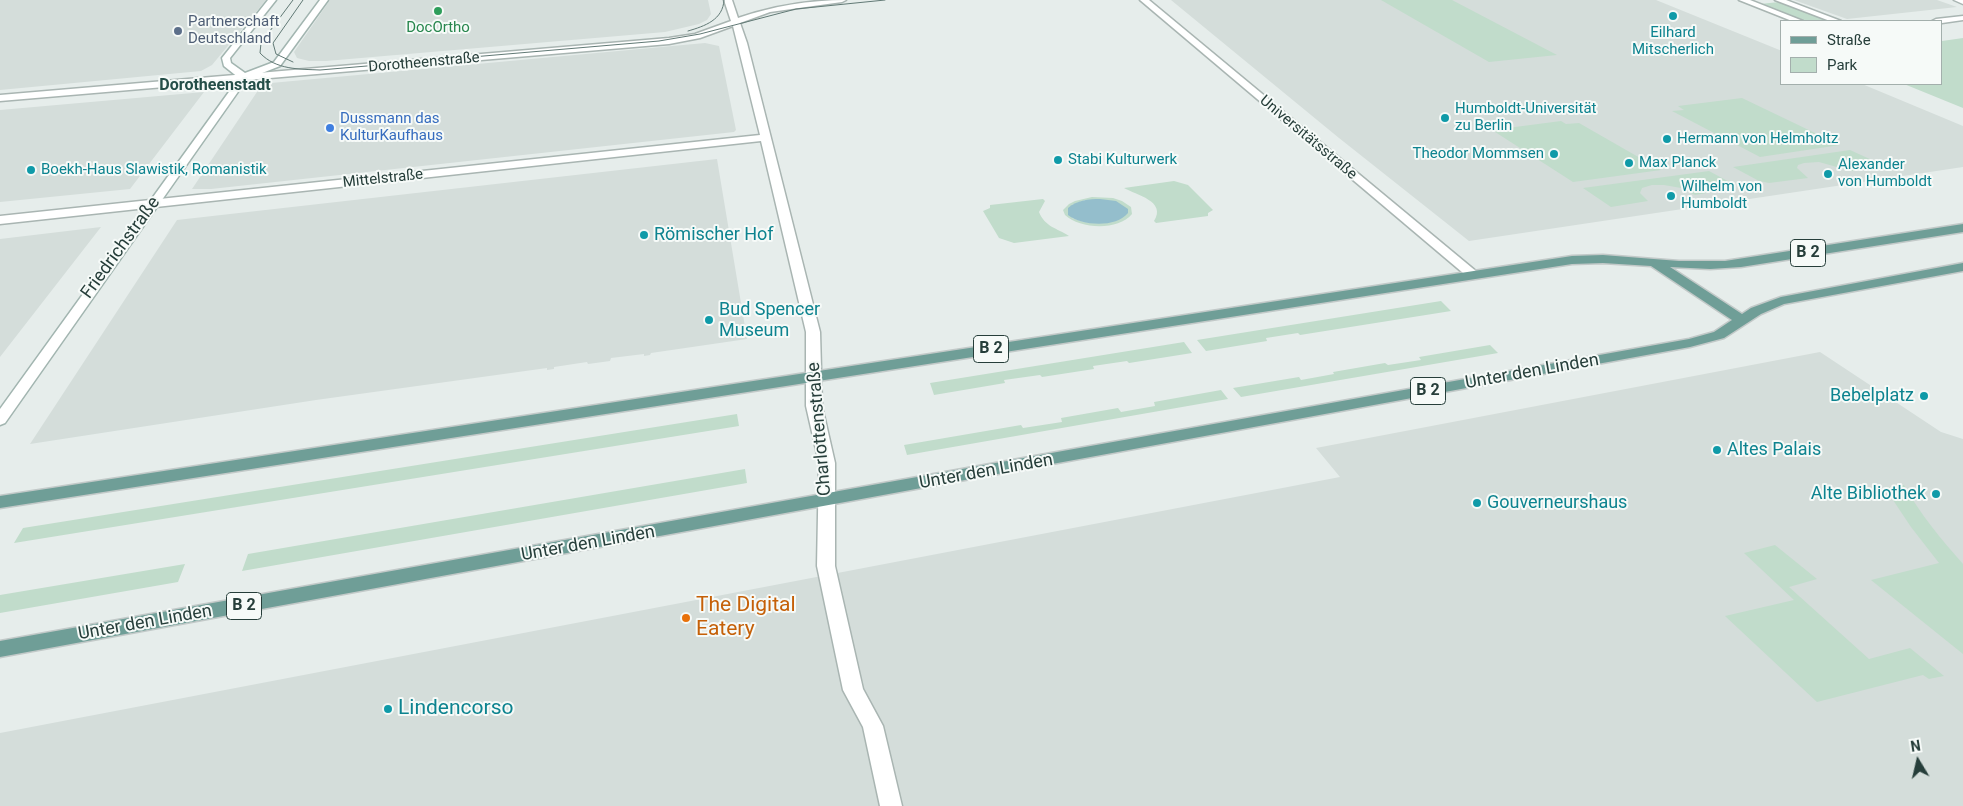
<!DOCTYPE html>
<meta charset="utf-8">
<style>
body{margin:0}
#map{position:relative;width:1963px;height:806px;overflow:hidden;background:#e6edeb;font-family:Roboto,sans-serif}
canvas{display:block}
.legend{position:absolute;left:1780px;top:20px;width:162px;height:65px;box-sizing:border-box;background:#f6faf8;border:1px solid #a3afac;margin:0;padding:6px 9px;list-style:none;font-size:15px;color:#263e3a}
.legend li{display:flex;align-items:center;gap:10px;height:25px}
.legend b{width:25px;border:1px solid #a3afac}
.north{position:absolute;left:1893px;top:736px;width:50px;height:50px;-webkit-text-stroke:4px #f6faf8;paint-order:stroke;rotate:351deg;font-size:14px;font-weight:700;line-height:20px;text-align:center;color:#263e3a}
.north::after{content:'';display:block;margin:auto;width:18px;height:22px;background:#263e3a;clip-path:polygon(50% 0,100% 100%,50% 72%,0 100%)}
</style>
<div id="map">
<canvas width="1963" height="806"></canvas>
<ul class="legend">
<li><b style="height:6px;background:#6f9e97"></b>Straße</li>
<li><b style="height:14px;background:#c1dccb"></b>Park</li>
</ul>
<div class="north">N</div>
</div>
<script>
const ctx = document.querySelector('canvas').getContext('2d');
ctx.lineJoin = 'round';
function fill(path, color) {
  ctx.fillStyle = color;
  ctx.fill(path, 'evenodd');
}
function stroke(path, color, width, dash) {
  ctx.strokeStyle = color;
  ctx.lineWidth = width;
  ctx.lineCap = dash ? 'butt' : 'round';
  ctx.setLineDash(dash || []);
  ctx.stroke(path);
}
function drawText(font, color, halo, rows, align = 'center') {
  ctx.font = font + ' Roboto,sans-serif';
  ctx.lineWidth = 4;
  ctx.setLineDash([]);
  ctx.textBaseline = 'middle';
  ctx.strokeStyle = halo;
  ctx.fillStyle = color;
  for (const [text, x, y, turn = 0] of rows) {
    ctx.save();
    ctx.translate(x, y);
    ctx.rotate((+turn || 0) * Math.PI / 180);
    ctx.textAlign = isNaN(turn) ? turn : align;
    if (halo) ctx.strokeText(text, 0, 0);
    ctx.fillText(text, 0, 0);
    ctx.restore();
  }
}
const built = new Path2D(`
 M0 0H266L212 65 201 71 0 90Z
 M330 0H708L711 14 707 20 699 24 665 32 326 61H309L297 58 294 52Z
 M1171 0H1656L1782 51V84H1862L1963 126V167L1469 241 1339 138Z
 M1794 0H1937L1957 7 1847 19Z
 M705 43 719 46 736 130 734 132 211 189H192L259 89 271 83Z
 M204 92 130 189 0 202V110Z
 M717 159 747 339 651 353 650 355 644 356V354L611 358 610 361 588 364 587 362 554 367V369L547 370V368L316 400 30 444 177 220Z
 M101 227 0 357V239Z
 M1820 352 1941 432 1963 439V806H0V733L1340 477 1316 448Z`);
const green = new Path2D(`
 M1381 0H1452L1557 55 1489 62Z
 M1779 2 1828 20 1806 21 1760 4Z
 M1963 38V108L1904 84H1942V41Z
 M1742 98 1840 145 1760 157 1672 111 1684 110 1678 106Z
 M1561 121 1566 124 1579 123 1661 170 1573 182 1492 130Z
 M1850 150 1885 166 1851 171 1819 162 1804 163 1798 165 1797 168 1808 178 1769 183 1759 181 1733 167Z
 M1709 171 1735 185V188L1695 195 1681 188 1664 185H1652L1642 188 1640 193 1648 201 1611 207 1583 188Z
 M1174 181 1188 185 1213 210 1208 213V216L1156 223 1154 221C1167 201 1136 195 1124 188Z
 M1092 197 1113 198 1122 201 1131 207 1132 214C1118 231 1080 229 1065 215L1063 210 1069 204 1075 201ZM1085 200 1104 223 1084 222 1072 218V205Z
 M1043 199 1045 201 1039 212C1045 227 1057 228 1069 236L1014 243 999 238 983 211 990 208V205Z
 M1441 301 1451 311 1300 335 1298 333 1266 338 1267 341 1206 351 1197 340Z
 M1184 342 1192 353 1129 363 1127 361 1093 366 1094 369 1042 377 1040 375 1004 380 1005 383 934 395 930 383Z
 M1490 345 1498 353 1241 397 1233 388 1299 377 1301 380 1334 374 1333 372 1385 363 1388 365 1421 360 1419 357Z
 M1221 390 1228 399 907 455 904 445 1021 425 1023 428 1062 422 1061 418 1118 408 1121 412 1155 406 1154 402Z
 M737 414 739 426 14 543 23 528Z
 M745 469 747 483 242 571 248 554Z
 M1904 485C1920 514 1941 539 1963 564V654L1871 580 1939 563 1911 527 1885 488Z
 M1775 545 1817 579 1789 587 1869 659 1910 648 1944 676 1929 679 1923 675 1817 702 1725 616 1794 600 1744 553Z
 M185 564 178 582 0 613V595Z`);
const water = new Path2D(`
 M1100 199 1116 201 1128 209V213C1116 228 1082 226 1068 215V208C1077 200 1089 199 1100 199Z`);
const service = new Path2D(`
 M1739 0H1750L1803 21H1792Z
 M1775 0H1786L1841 21H1830Z
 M1963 16V20L1942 23V21H1932L1936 19Z`);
const minor = new Path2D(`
 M724 0H732L738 18C773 6 809 0 846 0L842 2 770 12 740 23 747 43 820 332 822 406 835 463V566L863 689 883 726 902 806H880L863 727 843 690 817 566 819 463 806 406V332L761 141 0 224V216L760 135 733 26 700 38 669 44 0 101V95L669 38 695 34 731 21Z
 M1954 0H1963V4Z`);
const tertiary = new Path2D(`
 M1140 0H1149L1477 272 1479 275 1477 278H1469Z`);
const secondary = new Path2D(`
 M268 0H276L230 58 231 63 245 73 274 62 320 0H328L280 66 247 79 5 423 0 425V409L239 78 224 66 222 58Z`);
const primary = new Path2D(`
 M1963 224V232L1741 267 1710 269 1670 267 1742 314 1751 308 1781 297 1963 263V271L1784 304 1761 314 1724 338 1690 347 0 657V641L1689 339 1714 332 1732 320 1651 266 1603 263 1572 264 0 508V496L1572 256 1603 255 1679 261H1725Z`);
const tram = new Path2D(`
 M293 0 261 43 260 53C276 70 299 69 320 70L659 41 700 34 796 9 885 0
 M688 31C705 26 723 20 724 0
 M293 62 276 54 273 43 303 0`);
const markers = [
 [438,11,5,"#2e9e5b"],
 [1673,16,5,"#0f9aa8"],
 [178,31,5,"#5c6f8a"],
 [1445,118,5,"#0f9aa8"],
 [330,128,5,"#3f7fe0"],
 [1667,139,5,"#0f9aa8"],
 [1554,154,5,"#0f9aa8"],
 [1058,160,5,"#0f9aa8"],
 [1629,163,5,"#0f9aa8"],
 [31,170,5,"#0f9aa8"],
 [1828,174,5,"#0f9aa8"],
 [1671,196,5,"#0f9aa8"],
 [644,235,5,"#0f9aa8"],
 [709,320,5,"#0f9aa8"],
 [1924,396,5,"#0f9aa8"],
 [1717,450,5,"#0f9aa8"],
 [1936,494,5,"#0f9aa8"],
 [1477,503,5,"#0f9aa8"],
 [686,618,5,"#e8710a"],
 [388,709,5,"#0f9aa8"]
];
const farServicenames = [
 ["Partnerschaft",188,22],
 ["Deutschland",188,39]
];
const farLeisurenames = [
 ["DocOrtho",438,28]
];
const farCulturenames = [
 ["Eilhard",1673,33,"center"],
 ["Mitscherlich",1673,50,"center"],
 ["Humboldt-Universität",1455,109],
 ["zu Berlin",1455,126],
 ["Hermann von Helmholtz",1677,139],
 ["Theodor Mommsen",1544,154,"right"],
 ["Stabi Kulturwerk",1068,160],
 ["Max Planck",1639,163],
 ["Alexander",1838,165],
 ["von Humboldt",1838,182],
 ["Boekh-Haus Slawistik, Romanistik",41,170],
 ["Wilhelm von",1681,187],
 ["Humboldt",1681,204]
];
const farStreetnames = [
 ["Dorotheenstraße",424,63,-5],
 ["Universitätsstraße",1308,138,40],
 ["Mittelstraße",383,179,-6]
];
const farShopnames = [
 ["Dussmann das",340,119],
 ["KulturKaufhaus",340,136]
];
const farQuarternames = [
 ["Dorotheenstadt",215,86]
];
const shields = [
 [1808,253,35],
 [991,349,35],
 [1428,391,35],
 [244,606,35]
];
const shieldNames = [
 ["B 2",1808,253],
 ["B 2",991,349],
 ["B 2",1428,391],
 ["B 2",244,606]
];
const cultureNames = [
 ["Römischer Hof",654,235],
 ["Bud Spencer",719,310],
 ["Museum",719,331],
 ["Bebelplatz",1914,396,"right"],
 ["Altes Palais",1727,450],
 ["Alte Bibliothek",1926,494,"right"],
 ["Gouverneurshaus",1487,503]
];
const streetNames = [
 ["Friedrichstraße",121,248,-54],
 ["Unter den Linden",1532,372,-10],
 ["Charlottenstraße",820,429,-95],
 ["Unter den Linden",986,472,-10],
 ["Unter den Linden",588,544,-10],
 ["Unter den Linden",145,623,-10]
];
const nearFoodnames = [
 ["The Digital",696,606],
 ["Eatery",696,630]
];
const nearCulturenames = [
 ["Lindencorso",398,709]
];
fill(built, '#d4ddda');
fill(green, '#c1dccb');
fill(water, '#94becc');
stroke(service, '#a9b5b2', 3);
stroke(minor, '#a9b5b2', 3);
stroke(tertiary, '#a9b5b2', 3);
stroke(secondary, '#a2b5b0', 3);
stroke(primary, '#c2c9c8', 3);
fill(service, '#fff');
fill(minor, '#fff');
fill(tertiary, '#fff');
fill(secondary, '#fff');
fill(primary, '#6f9e97');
stroke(tram, '#617975', 1);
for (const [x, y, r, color] of markers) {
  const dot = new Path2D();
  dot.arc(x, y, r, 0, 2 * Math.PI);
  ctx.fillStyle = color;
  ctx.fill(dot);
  stroke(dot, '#f6faf8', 2);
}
drawText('15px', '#4e5e75', '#f6faf8', farServicenames, 'left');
drawText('15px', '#27864d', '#f6faf8', farLeisurenames);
drawText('15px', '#0d838f', '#f6faf8', farCulturenames, 'left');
drawText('15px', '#263e3a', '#f6faf8', farStreetnames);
drawText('15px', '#366cbe', '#f6faf8', farShopnames, 'left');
drawText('bold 16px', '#244e48', '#f6faf8', farQuarternames);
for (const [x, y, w] of shields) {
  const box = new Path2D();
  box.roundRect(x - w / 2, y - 13.5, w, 27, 4);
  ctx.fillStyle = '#f6faf8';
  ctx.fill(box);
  stroke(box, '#263e3a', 1);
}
drawText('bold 16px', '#263e3a', null, shieldNames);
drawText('18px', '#0d838f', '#f6faf8', cultureNames, 'left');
drawText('18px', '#263e3a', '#f6faf8', streetNames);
drawText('21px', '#c56008', '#f6faf8', nearFoodnames, 'left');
drawText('21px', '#0d838f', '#f6faf8', nearCulturenames, 'left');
</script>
